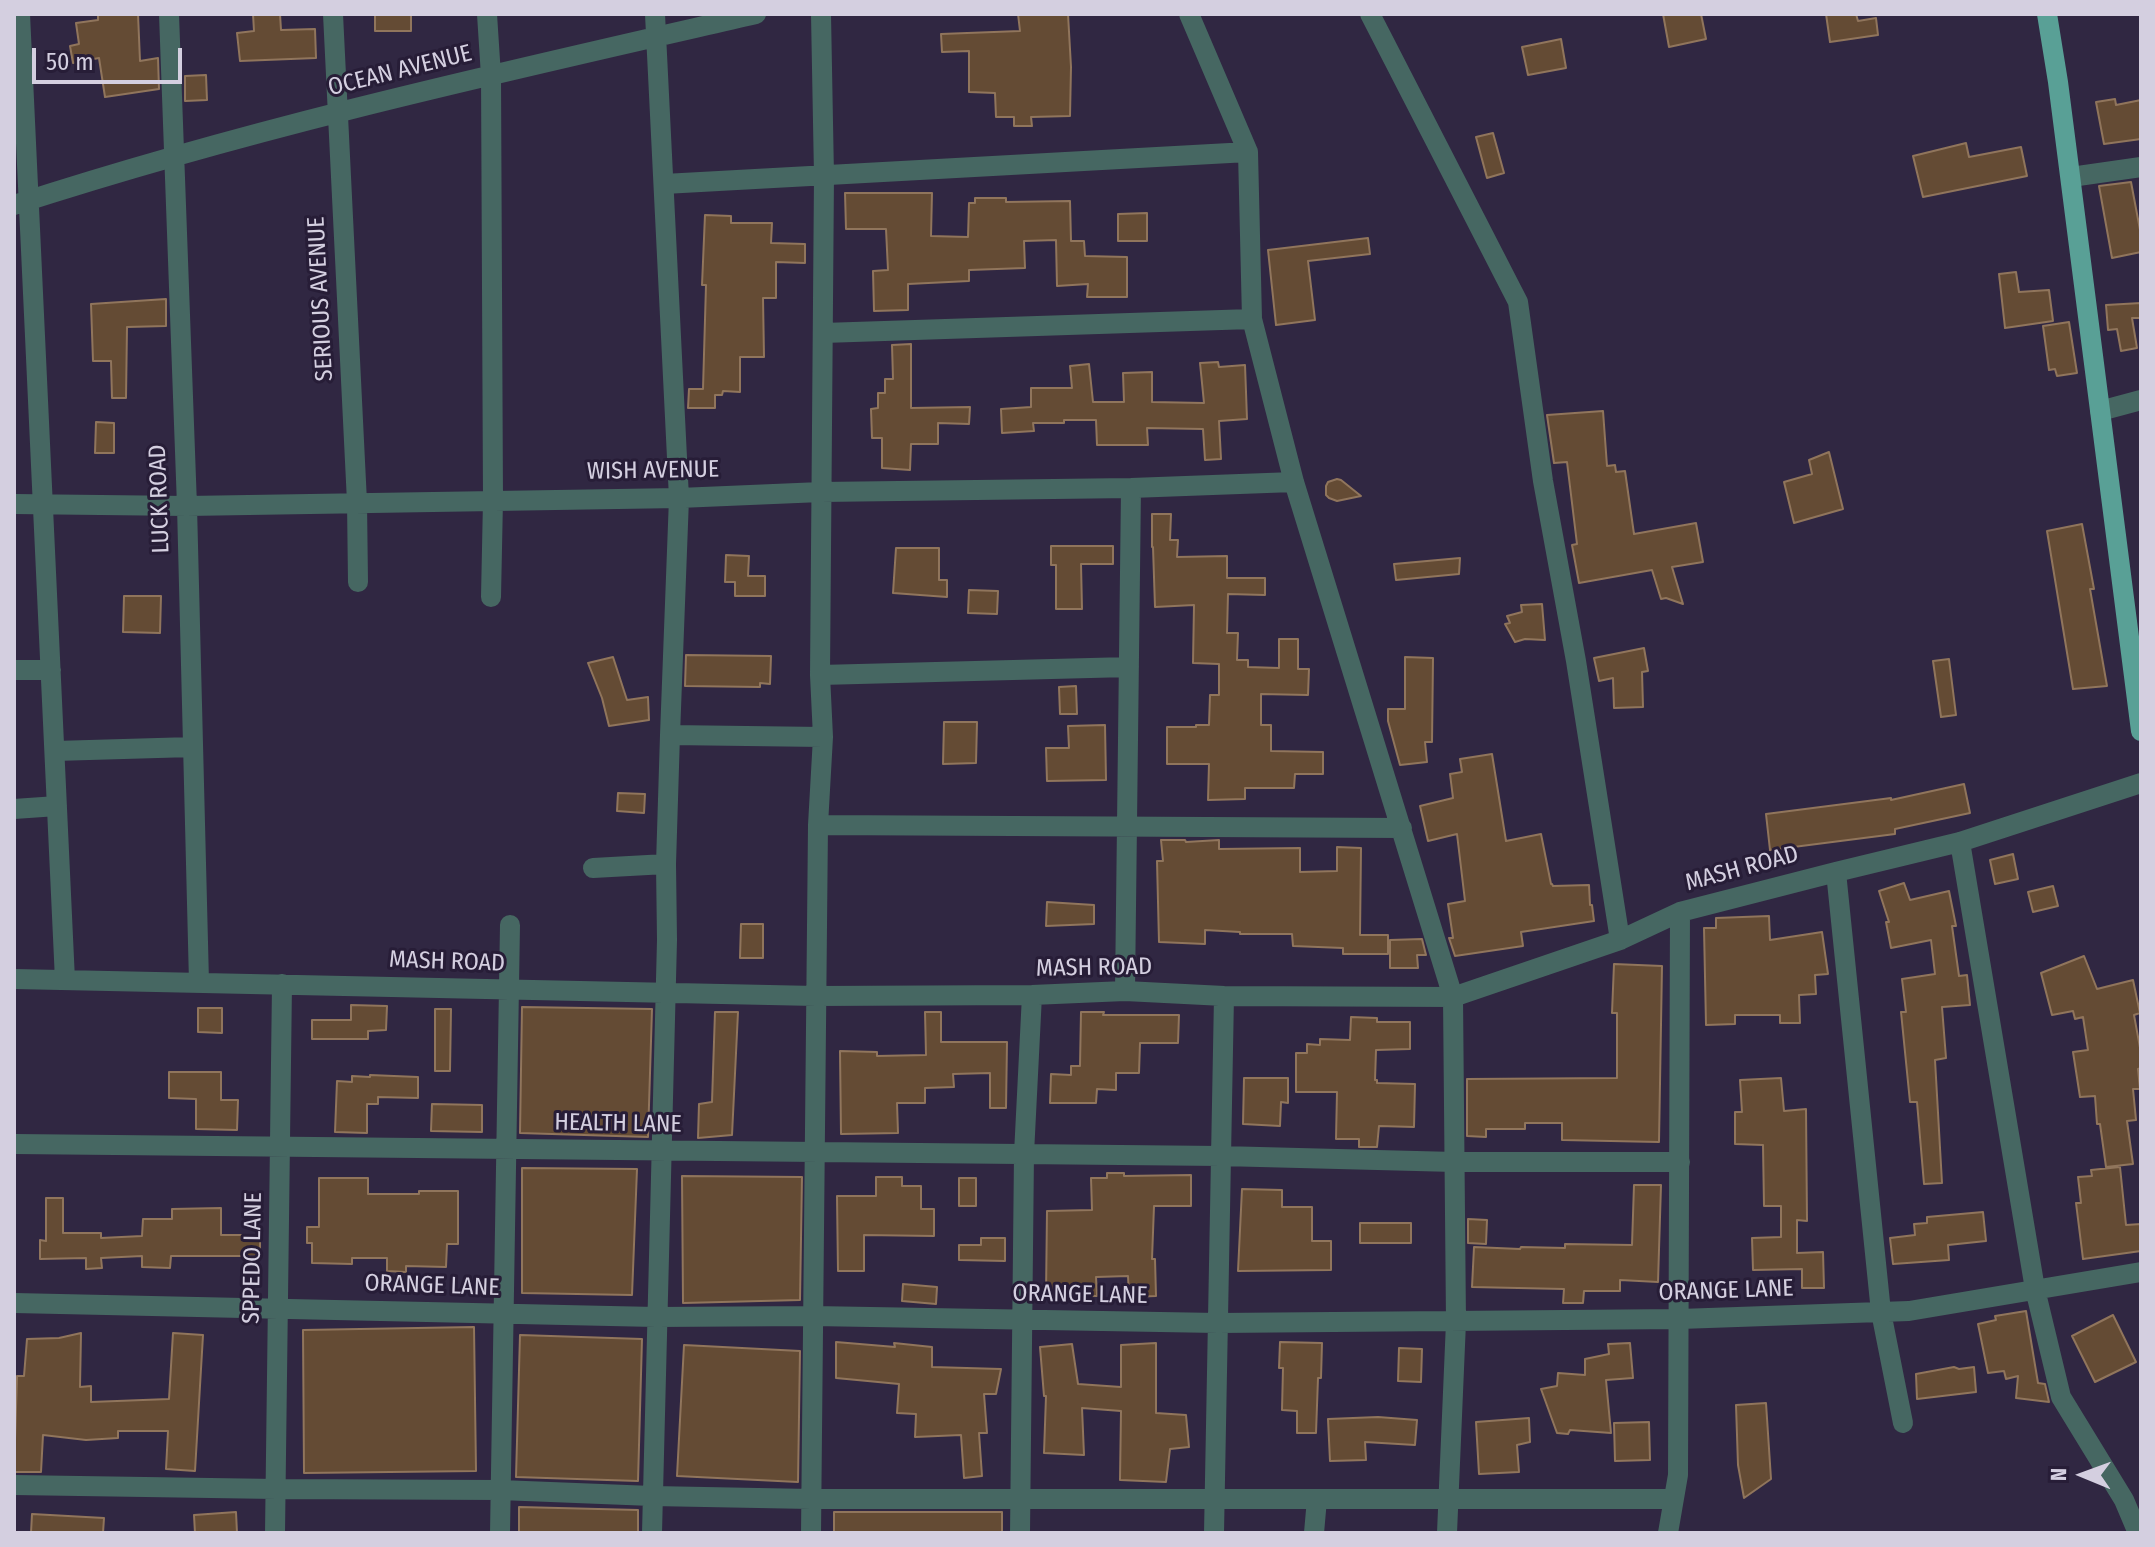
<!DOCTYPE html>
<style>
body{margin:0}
#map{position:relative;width:2155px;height:1547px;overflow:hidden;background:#302742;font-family:"Fira Sans Condensed",sans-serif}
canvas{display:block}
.frame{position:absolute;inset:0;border:16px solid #d4cfe0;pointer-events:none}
.north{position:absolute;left:2043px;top:1435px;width:80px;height:80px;-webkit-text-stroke:6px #271d37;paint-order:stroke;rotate:271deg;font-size:22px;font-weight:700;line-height:32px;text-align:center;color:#d4cfe0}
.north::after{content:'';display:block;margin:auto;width:28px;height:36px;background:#d4cfe0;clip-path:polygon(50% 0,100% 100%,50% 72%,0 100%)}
.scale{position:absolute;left:32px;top:48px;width:150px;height:36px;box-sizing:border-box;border:4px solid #d4cfe0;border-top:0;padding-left:10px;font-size:24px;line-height:28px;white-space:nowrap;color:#d4cfe0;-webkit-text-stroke:6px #271d37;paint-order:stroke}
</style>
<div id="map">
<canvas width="2155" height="1547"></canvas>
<div class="frame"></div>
<div class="north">N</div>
<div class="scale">50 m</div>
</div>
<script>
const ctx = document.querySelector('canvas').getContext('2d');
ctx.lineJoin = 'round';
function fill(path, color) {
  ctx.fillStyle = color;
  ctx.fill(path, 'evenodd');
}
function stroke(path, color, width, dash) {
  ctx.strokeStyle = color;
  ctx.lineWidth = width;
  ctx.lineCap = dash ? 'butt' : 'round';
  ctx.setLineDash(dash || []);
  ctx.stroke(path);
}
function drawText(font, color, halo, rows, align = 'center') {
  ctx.font = font + ' "Fira Sans Condensed",sans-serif';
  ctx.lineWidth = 6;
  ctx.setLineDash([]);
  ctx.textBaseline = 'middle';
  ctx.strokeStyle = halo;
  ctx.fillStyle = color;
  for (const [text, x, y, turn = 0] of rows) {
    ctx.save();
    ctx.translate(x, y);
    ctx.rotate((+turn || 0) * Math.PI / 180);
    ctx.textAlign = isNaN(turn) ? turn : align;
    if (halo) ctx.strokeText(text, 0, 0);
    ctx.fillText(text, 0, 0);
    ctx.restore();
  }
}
const building = new Path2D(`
 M98 14H138L140 61 158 58 159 89 105 97 99 58 73 63 70 46 79 44 76 23 98 20Z
 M253 14H280L281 30 315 29 316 58 240 61 237 33 254 31Z
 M375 14H411V31H375Z
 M1018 14H1068L1071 67 1070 116 1031 117 1032 126H1014V117H996L995 93 969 92V51L942 52 941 34 1020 31Z
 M1663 14H1701L1706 39 1669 47Z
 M1826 14H1856L1858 21 1876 18 1878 35 1830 42Z
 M1561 39 1566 68 1528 75 1522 47Z
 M206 75 207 100 185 101V76Z
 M2115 99 2116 105 2141 100V139L2104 144 2096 102Z
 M1493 133 1504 173 1487 178 1476 137Z
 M1966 143 1969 157 2021 147 2027 176 1923 197 1913 156Z
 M2131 182 2141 235V252L2112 258 2099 186Z
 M845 193H932L931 236 968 237 969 203H975V198H1006V202L1070 201 1071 241H1084L1085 256 1127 257V297H1087L1088 284 1057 286 1056 240 1024 241 1025 268 969 270V281L908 284V310L874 311 873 271 888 270 886 229H846Z
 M1147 213V241H1118V214Z
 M705 215 731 216V223H772L771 243 805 244V263L776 262V298H763L764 357H740V392L723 391 722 395H715V408H688L689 389H703L706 285H702Z
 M1368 238 1370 254 1308 261 1315 320 1276 325 1268 250Z
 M2016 272 2019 292 2049 290 2053 321 2005 328 1999 274Z
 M166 299V326L127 327 126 398H112L111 361H93L91 304Z
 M2141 303V318H2132L2137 348 2121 351 2117 329 2108 330 2106 305Z
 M2069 322 2077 373 2057 376 2055 369 2049 370 2043 326Z
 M911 344V408L970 407 969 424 938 423V444H911L910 470 882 468V438H872L871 409 878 408V393H885V379H893L892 345Z
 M1218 362 1219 367 1245 365 1247 419 1219 421 1221 459 1205 460 1203 429 1147 428 1148 445H1097L1096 420H1064V423H1033L1034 431 1002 433 1001 409 1031 407V388H1072L1070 366 1089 364 1093 402H1124L1123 373 1152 372V402L1204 403 1200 363Z
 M1603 411 1607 466 1615 465 1616 472 1625 471 1634 534 1696 523 1703 562 1672 567 1683 604 1666 598 1661 599 1652 570 1579 583 1572 545 1577 544 1567 462 1554 463 1547 415Z
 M96 422 114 423V453H95Z
 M1829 452 1843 509 1794 523 1784 482 1812 474 1809 460Z
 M1337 479 1341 480 1361 496 1337 501 1329 498 1326 495V486L1328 482Z
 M1152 514H1171L1170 540H1178L1177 557 1227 556V578H1265V595L1228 594 1227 633H1238L1237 660H1248V667L1279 668V639H1298V669H1309L1308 695 1261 694V725H1271V751L1323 752V774H1295L1294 788H1245V799L1208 800 1209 764H1167V727H1196V725H1209L1210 695H1219V664L1193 663 1194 605 1155 607 1153 547H1152Z
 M2082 524 2094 589H2090L2107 686 2073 689 2047 531Z
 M1051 546H1113V564H1081L1082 609H1056V565H1051Z
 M896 548H939V580H947V597L893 593Z
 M726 555 749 556 748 576H765V596H735V582H725Z
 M1460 558 1459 574 1396 580 1394 564Z
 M969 590 998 591 997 614 968 613Z
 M124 596H161L160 633 123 632Z
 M1542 604 1545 640 1525 639 1515 642 1505 624 1510 623 1507 616 1522 612 1521 605Z
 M1644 648 1648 671 1642 672 1643 707 1614 708 1613 678 1599 681 1594 658Z
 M686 655 771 656 770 684 760 683V687L685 686Z
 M613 657 627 700 648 697 649 720 609 726 602 698 588 663Z
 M1405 657 1433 658 1432 742H1425L1427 762 1400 765 1388 721V709H1405Z
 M1949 659 1956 715 1941 717 1933 661Z
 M1076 686 1077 714H1060L1059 687Z
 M944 722H977L976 763 943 764Z
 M1105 725 1106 780 1047 781 1046 748H1069L1068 726Z
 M1492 754 1506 841 1541 834 1551 884H1552L1553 886 1589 885 1590 905H1592L1594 921 1521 932 1523 946 1455 956 1449 938H1453L1448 904 1465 901 1457 834 1428 841 1420 806 1453 798 1450 774 1462 772 1460 759Z
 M1964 784 1970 813 1895 829V834L1770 850 1766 814 1891 798V800Z
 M618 793 645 794 644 813 617 811Z
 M1161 840H1185L1186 842 1219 840V849L1300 848V872L1337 871V847L1361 848 1360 935H1388V954H1343V948L1293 946 1292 934H1240V932L1205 930V944L1159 942 1157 861H1163Z
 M2013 854 2018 879 1995 884 1990 860Z
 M1904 883 1910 900 1949 891 1956 926H1952L1959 976 1967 975 1970 1005 1942 1007 1946 1058 1935 1060 1942 1183 1924 1184 1917 1102H1910L1901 1012H1906L1902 979 1935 974 1931 940 1891 948 1886 922H1889L1879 891Z
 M2053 886 2058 906 2033 912 2028 892Z
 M1047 902 1094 905V924L1046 926Z
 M1769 916 1770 940 1822 932 1828 974 1815 975 1816 994 1799 995 1800 1023H1780V1015H1735V1024L1706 1025 1704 928H1716V918Z
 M741 924H763V958H740Z
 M1422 939 1426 955H1417L1418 968H1390V940Z
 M2084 956 2097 989 2133 980 2140 1013 2134 1015 2141 1053V1068L2138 1069 2140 1089H2133L2136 1120 2127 1121 2133 1164 2106 1167 2100 1124H2097L2095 1096 2080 1097 2073 1052 2088 1050 2083 1017 2075 1019 2073 1011 2052 1015 2041 973Z
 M1614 964 1662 966 1659 1142 1562 1140V1123H1525V1129H1486V1137L1467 1136V1079L1617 1078V1013H1612Z
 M351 1005 387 1006 386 1030 368 1031V1039H312V1020H351Z
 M522 1007 652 1009 648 1137 520 1133Z
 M198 1008H222V1033L198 1032Z
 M435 1009H451L450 1071H435Z
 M715 1012H738L732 1135 698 1138 699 1104 712 1102Z
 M925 1012H941V1042H1007L1006 1108H990V1073L953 1074 954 1087 925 1088V1103H897L898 1133 841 1134 840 1051 877 1052V1056L926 1055Z
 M1081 1012H1104L1103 1015H1179L1178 1043H1140L1139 1073H1116V1090L1097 1089 1096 1103H1050L1051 1074 1071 1075V1066H1080Z
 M1351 1017 1377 1018V1022H1410V1049L1376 1050 1375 1080H1377V1083L1415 1084 1414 1127 1379 1126 1377 1147H1359V1139H1336L1337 1092H1296V1053H1307V1044L1320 1045V1039L1350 1040Z
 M169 1072H221V1100H238L237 1130 196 1129V1099L169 1098Z
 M370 1075 418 1077V1098L378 1097V1104H367V1133L335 1132 337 1081 352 1082V1076L370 1077Z
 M1244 1078H1288V1103L1281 1102 1280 1126 1243 1124Z
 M1781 1078 1784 1111 1806 1109 1807 1221 1797 1220V1253L1823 1252 1824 1288H1802V1269L1753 1270 1752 1238 1781 1237V1206H1764L1763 1145 1735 1144V1112H1742L1740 1080Z
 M432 1104 482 1105V1132L431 1131Z
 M2120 1167 2126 1225 2141 1224V1251L2083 1259 2076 1203H2081L2078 1177 2092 1176 2091 1170Z
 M522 1168 637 1169 632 1295 522 1293Z
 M1107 1173H1124V1176L1191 1175V1206H1154L1152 1259H1155L1156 1296 1129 1297 1128 1276 1096 1277 1097 1296 1046 1295 1047 1211 1092 1210 1091 1178H1107Z
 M682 1176 802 1177 800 1300 683 1303Z
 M876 1177H902V1186H921V1209H934V1236L864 1235V1271H838L837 1196H876Z
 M319 1178H368V1194H419V1191H458V1244H447L446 1267 406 1266V1272L387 1271V1258H352V1264L312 1263V1243H307V1227H319Z
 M959 1178H976V1206H959Z
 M1634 1185H1661L1658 1282 1620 1280V1291H1584L1583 1303H1563L1564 1289 1472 1287 1474 1247 1520 1249 1521 1247 1565 1248V1244L1632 1245Z
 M1242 1189 1282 1190V1207H1312V1241H1331V1270L1238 1271Z
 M46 1198H63V1233H101V1238L142 1236 143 1219H172V1209L221 1208V1235H260V1256H171L170 1268 142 1267V1256L101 1258 102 1268 86 1269V1258L40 1259V1240L46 1241Z
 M1983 1212 1986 1241 1948 1245 1949 1260 1893 1264 1890 1238 1915 1235 1914 1224 1927 1223V1217Z
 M1468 1219 1487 1220 1486 1244 1468 1243Z
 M1360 1223H1411V1243H1360Z
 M981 1238H1005V1261L959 1260V1245H981Z
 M903 1284 937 1287 936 1304 902 1301Z
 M2026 1311 2038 1383 2045 1384 2049 1402 2016 1398 2018 1376 2006 1379 2004 1371 1988 1373 1978 1324 1996 1320 1995 1316Z
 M2113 1315 2136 1362 2095 1382 2072 1336Z
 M474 1327 476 1471 304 1473 303 1330Z
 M81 1333 80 1387 91 1386V1402L169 1399 173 1333 203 1335 195 1471 166 1469 168 1431H118V1438L86 1440 43 1435 41 1472H14L17 1376H24L27 1339 59 1338Z
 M520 1335 642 1339 638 1481 516 1477Z
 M836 1342 895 1347 894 1343 932 1347V1367L1001 1369 996 1394H984L987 1433H979L982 1476 964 1478 961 1435 915 1437 916 1414 897 1413 899 1384 836 1378Z
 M1280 1342 1322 1343 1321 1378H1318L1316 1433H1297V1411L1282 1410 1283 1368H1279Z
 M1156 1343V1413L1186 1415 1189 1447 1170 1449 1166 1482 1120 1480 1121 1411 1082 1408 1084 1455 1044 1453 1046 1396H1044L1040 1347 1072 1344 1078 1384 1121 1387V1345Z
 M1630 1343 1633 1378 1606 1380 1611 1433 1570 1430 1568 1434 1557 1433 1541 1389 1557 1386 1558 1373 1585 1375V1359L1609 1354 1608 1344Z
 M684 1345 800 1351 798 1482 677 1476Z
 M1399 1348 1422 1349 1421 1382 1398 1381Z
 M1954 1367 1959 1369 1974 1367 1976 1392 1917 1399 1916 1374Z
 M1766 1403 1771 1479 1744 1498 1738 1465 1736 1405Z
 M1378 1417 1417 1420 1415 1445 1365 1442 1366 1460 1330 1461 1328 1419Z
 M1529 1418 1530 1442 1517 1445 1519 1472 1479 1474 1476 1422Z
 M1649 1422 1650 1460 1615 1461 1614 1423Z
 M519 1507 638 1510V1533H519Z
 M236 1512 237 1533H195L194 1515Z
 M834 1512H1002V1533H834Z
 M32 1514 104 1518 103 1533H31Z`);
const minor = new Path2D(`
 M20 14 65 980
 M169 14 187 506 199 982
 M333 14 357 502 358 582
 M487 14 491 76 493 500 491 597
 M1189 14 1248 152 1252 319 1294 482 1453 997 1456 1322 1447 1533
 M1370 14 1518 302 1543 481 1576 661 1620 940
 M2071 177 2141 167
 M664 184 1248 152
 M14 205C257 126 507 71 756 14
 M823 333 1252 319
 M2100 411 2141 400
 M14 504 187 506 679 498 821 492 1131 488 1294 482
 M14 670H51
 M820 675 1129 667
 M670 735 823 737
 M55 751 192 747
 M14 809 57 806
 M818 825 1402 828
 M1960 842 2035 1289 2061 1397 2124 1500 2138 1533
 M593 868 666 864
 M1836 872 1881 1312 1903 1423
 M14 979 816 996 1032 995 1125 991 1224 996 1453 997 1620 940 1680 912 1836 872 1960 842 2141 783
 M1125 991 1131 488
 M14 1144 1221 1156 1455 1162H1680
 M14 1303 656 1317 813 1316 1218 1323 1680 1319 1909 1311 2141 1272
 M14 1485 276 1489 500 1490 652 1496 811 1499H1673
 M275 1533 282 984
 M500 1533 510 925
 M652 1533 667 940 666 864 670 735 679 498 655 14
 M811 1533 818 825 823 737 820 675 824 176 821 14
 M1020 1533 1024 1154 1032 995
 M1214 1533 1224 996
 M1314 1533 1317 1499
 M1668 1533 1678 1475 1680 912`);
const major = new Path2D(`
 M2047 14 2058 82 2141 731`);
const streetNames = [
 ["OCEAN AVENUE",400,71,-14],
 ["SERIOUS AVENUE",321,299,-93],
 ["WISH AVENUE",653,471,-1],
 ["LUCK ROAD",160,499,-92],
 ["MASH ROAD",1742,869,-15],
 ["MASH ROAD",447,962,2],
 ["MASH ROAD",1094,968,-1],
 ["HEALTH LANE",618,1124,1],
 ["SPPEDO LANE",253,1258,-89],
 ["ORANGE LANE",432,1286,2],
 ["ORANGE LANE",1726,1291,-2],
 ["ORANGE LANE",1080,1295,1]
];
fill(building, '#644b34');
stroke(building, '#90755c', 2);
stroke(minor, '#466762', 20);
stroke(major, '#59a096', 20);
drawText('24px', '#d4cfe0', '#271d37', streetNames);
</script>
